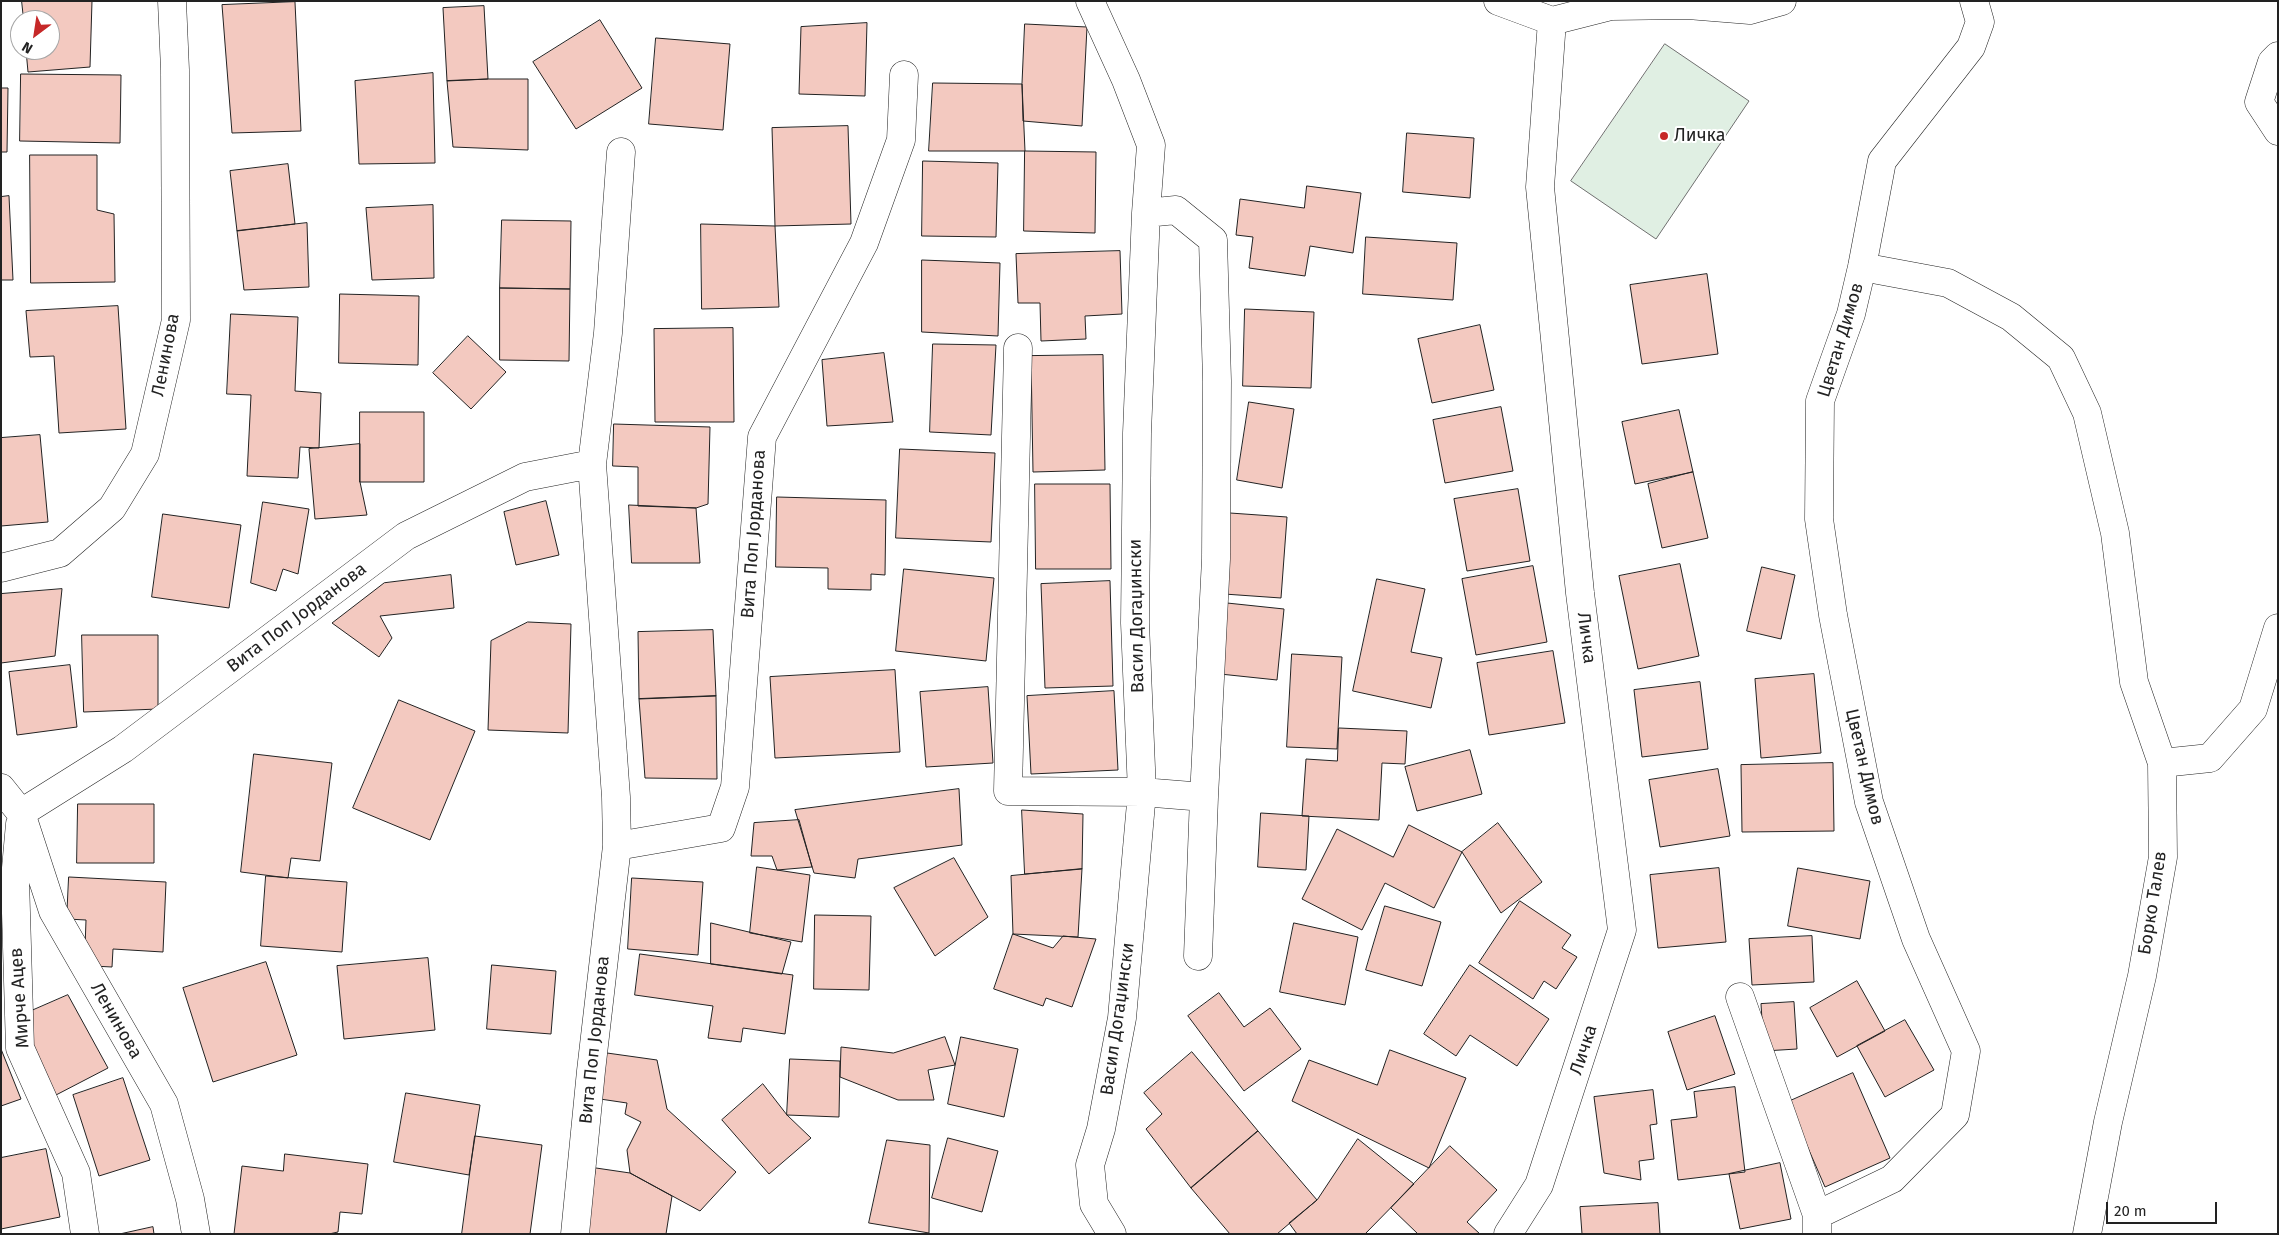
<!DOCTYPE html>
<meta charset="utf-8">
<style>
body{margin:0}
#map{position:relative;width:2279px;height:1235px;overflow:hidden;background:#fff;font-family:"Fira Sans",sans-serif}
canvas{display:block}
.frame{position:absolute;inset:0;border:2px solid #222;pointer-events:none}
.north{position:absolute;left:10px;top:10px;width:50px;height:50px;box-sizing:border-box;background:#fff;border:1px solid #a7a7a7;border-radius:50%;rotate:211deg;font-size:14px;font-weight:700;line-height:20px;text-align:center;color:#222}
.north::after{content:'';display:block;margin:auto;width:18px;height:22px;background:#c62828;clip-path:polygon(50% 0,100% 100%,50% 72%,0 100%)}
.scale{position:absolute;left:2106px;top:1202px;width:111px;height:22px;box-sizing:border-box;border:2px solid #222;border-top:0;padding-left:6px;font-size:15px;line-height:18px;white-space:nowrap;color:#222;-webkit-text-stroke:4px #fff;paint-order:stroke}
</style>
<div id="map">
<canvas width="2279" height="1235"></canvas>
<div class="frame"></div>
<div class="north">N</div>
<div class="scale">20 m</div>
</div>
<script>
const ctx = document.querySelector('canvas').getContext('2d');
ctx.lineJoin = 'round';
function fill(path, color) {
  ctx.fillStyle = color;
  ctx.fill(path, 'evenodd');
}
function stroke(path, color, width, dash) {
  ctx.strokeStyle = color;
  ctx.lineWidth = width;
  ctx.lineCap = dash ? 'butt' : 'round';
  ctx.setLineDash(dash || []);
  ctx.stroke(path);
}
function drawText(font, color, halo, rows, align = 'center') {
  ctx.font = font + ' "Fira Sans",sans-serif';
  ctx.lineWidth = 4;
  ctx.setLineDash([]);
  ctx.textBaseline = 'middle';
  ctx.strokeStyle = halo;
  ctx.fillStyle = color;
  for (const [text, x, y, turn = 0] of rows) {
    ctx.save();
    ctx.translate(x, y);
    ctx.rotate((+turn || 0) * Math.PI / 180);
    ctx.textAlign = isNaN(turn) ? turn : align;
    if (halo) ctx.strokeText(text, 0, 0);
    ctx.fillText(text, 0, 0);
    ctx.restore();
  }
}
const green = new Path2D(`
 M1665 44 1749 101 1656 239 1571 181Z`);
const building = new Path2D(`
 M22 1H92L90 67 28 72 26 50H50V20H24Z
 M295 2 301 131 232 133 222 5Z
 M484 6 488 79 447 81 443 8Z
 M600 20 642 88 576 129 533 62Z
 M867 23 865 96 799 94 801 27Z
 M1025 24 1087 27 1082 126 1023 121 1022 84Z
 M656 38 730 44 723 130 649 124Z
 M433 73 435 163 359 164 355 81Z
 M21 74 121 75 120 143 20 141Z
 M488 79H528V150L453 147 447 81Z
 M933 83 1022 84 1025 151H929Z
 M1 88H8L7 152H1Z
 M848 126 851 224 775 226 772 128Z
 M1407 133 1474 138 1470 198 1403 192Z
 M1025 151 1096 152 1095 233 1024 231Z
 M30 155H97V210L114 214 115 282 31 283Z
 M923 161 998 163 996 237 922 236Z
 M288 164 295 224 237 231 230 171Z
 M1307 186 1361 193 1353 253 1310 246 1305 276 1249 268 1253 237 1236 235 1240 199 1304 208Z
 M9 196 13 280H1V197Z
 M433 205 434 278 372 280 366 208Z
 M502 220 571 221 570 289 500 288Z
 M307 223 309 287 244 290 237 231Z
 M701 224 775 226 779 307 702 309Z
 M1366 237 1457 243 1453 300 1363 294Z
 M1120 251 1122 314 1085 316 1086 339 1041 341 1040 303H1018L1016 254Z
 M922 260 1000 263 998 336 922 332Z
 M1707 274 1718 354 1642 364 1630 285Z
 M500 288 570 289 569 361 500 360Z
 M340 294 419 296 418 365 339 363Z
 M118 306 126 429 59 433 54 356 30 357 26 311Z
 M1245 309 1314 312 1311 388 1243 386Z
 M231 314 298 317 295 391 321 393 319 448 300 447 298 478 247 476 251 395 227 394Z
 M1480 325 1494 390 1432 403 1418 339Z
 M733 328 734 422H655L654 329Z
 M468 336 506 372 471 409 433 373Z
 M933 344 996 345 991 435 930 432Z
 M884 353 893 422 827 426 822 360Z
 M1103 355 1105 470 1033 472 1031 356Z
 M1249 402 1294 409 1282 488 1237 480Z
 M1501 407 1513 471 1445 483 1433 420Z
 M1679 410 1693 472 1635 484 1622 422Z
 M360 412H424V482H360Z
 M614 424 710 427 708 504 696 508 638 506V467L613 466Z
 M40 435 48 522 1 526V438Z
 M360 444V482L367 515 315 519 309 449Z
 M900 449 995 453 991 542 896 538Z
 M1693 472 1708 538 1662 548 1648 484Z
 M1035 484H1110L1111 569H1036Z
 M1518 489 1530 561 1467 571 1454 499Z
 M777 497 886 500 885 575 871 574V590L828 589V568L776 567Z
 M546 501 559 555 516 565 504 512Z
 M263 502 309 509 298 574 283 569 276 591 251 583Z
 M629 505 696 508 700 563H632Z
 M1230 513 1287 517 1281 598 1224 594Z
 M163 514 241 525 229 608 152 597Z
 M1680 564 1699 656 1638 669 1619 576Z
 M1533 566 1547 642 1476 655 1462 579Z
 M1762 567 1795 575 1781 639 1747 631Z
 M904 569 994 578 986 661 896 651Z
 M451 575 454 608 380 616 392 638 379 657 332 623 384 583Z
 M1377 579 1425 589 1411 652 1442 658 1431 708 1353 691Z
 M1110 581 1113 686 1045 688 1041 584Z
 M62 589 55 656 1 663V594Z
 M1227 603 1284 609 1277 680 1220 674Z
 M528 622 571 624 568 733 488 730 491 641Z
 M713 630 716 696 639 699 638 632Z
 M82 635H158V709L84 712Z
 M1553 651 1565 723 1489 735 1477 663Z
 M1292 654 1342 657 1337 749 1287 747Z
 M70 665 77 727 17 735 9 672Z
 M895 670 900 752 775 758 770 677Z
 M1814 674 1821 753 1761 758 1755 679Z
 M1700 682 1708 749 1642 757 1634 690Z
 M988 687 993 763 926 767 920 692Z
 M1114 691 1118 770 1031 774 1027 696Z
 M716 696 717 779 645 778 639 699Z
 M399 700 475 731 430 840 353 808Z
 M1339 728 1407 731 1405 764 1382 763 1379 820 1302 816 1306 759 1337 761Z
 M1470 750 1482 794 1417 811 1405 767Z
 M254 754 332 763 320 861 291 858 288 878 241 872Z
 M1833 763 1834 831 1742 832 1741 765Z
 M1718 769 1730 836 1660 847 1649 780Z
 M959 789 962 845 858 859 855 878 814 873 795 810Z
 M78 804H154V863H77Z
 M1022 810 1083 814 1082 869 1025 874Z
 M1261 813 1309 816 1306 870 1258 867Z
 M799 820 812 867 777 870 772 856H751L754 823Z
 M1498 823 1542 882 1501 913 1462 852Z
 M1409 825 1462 852 1434 908 1385 883 1362 930 1302 899 1337 829 1393 857Z
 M954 858 988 917 935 956 894 888Z
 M757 867 810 875 802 942 750 933Z
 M1719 868 1726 942 1658 948 1650 875Z
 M1798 868 1870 881 1860 939 1788 926Z
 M1082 869 1078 937 1013 934 1011 876Z
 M266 876 347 882 342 952 261 946Z
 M69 877 166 882 163 952 113 949 112 967 93 966 85 948 86 920 67 919Z
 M632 878 703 882 698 955 628 949Z
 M1520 901 1571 935 1562 948 1577 957 1556 989 1544 981 1533 999 1479 963Z
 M1385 906 1441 922 1422 986 1366 970Z
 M815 915 871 916 869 990 814 989Z
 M711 923 791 942 782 974 711 964Z
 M1294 923 1358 937 1345 1005 1280 992Z
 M1013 934 1053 948 1063 936 1096 939 1072 1007 1046 998 1043 1006 994 989Z
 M1812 936 1814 982 1752 985 1749 939Z
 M640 954 793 975 785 1034 743 1028 741 1042 708 1038 713 1006 635 995Z
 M428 958 435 1030 344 1039 337 966Z
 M266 962 297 1055 213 1082 183 988Z
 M492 965 556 971 551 1034 487 1029Z
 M1470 965 1549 1019 1517 1066 1470 1035 1456 1056 1424 1034Z
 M1857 981 1885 1031 1837 1057 1810 1008Z
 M1219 993 1244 1027 1270 1008 1301 1049 1244 1091 1188 1016Z
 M68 995 108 1068 56 1095 20 1037 31 1011Z
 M1794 1002 1797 1049 1764 1051 1761 1004Z
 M1715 1016 1735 1074 1687 1090 1668 1032Z
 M1905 1020 1934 1070 1885 1097 1857 1046Z
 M945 1037 955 1065 928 1070 934 1100H898L840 1077 841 1047 893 1053Z
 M961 1037 1018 1049 1004 1117 948 1104Z
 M1 1049 21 1099 1 1106Z
 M1390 1050 1466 1078 1429 1168 1292 1101 1309 1060 1377 1085Z
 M1192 1052 1258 1131 1191 1188 1146 1129 1162 1114 1144 1093Z
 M607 1053 657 1060 667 1109 736 1172 700 1211 630 1173 627 1150 641 1122 625 1114 627 1103 600 1099Z
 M790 1059 840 1061 839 1117 787 1115Z
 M1853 1073 1890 1158 1825 1187 1788 1102Z
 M123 1078 150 1160 99 1176 73 1095Z
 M763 1084 787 1115 811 1138 769 1174 722 1120Z
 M1735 1087 1745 1172 1678 1180 1671 1120 1697 1117 1694 1092Z
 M1653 1090 1657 1124 1650 1125 1654 1159 1639 1161 1641 1180 1604 1173 1594 1097Z
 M406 1093 480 1105 469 1175 394 1162Z
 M1258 1131 1317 1200 1277 1234H1230L1191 1188Z
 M475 1136 542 1145 530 1234H462Z
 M948 1138 998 1151 982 1212 932 1198Z
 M1358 1139 1414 1184 1365 1234H1297L1289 1223 1317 1200Z
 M887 1140 930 1145 929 1233 869 1223Z
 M1450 1146 1497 1190 1467 1222 1480 1234H1418L1391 1208Z
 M46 1149 60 1217 1 1229V1158Z
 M285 1154 368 1164 362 1214 340 1212 338 1232 329 1234H234L242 1166 283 1171Z
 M1780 1163 1791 1219 1740 1229 1729 1174Z
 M596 1168 630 1173 672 1196 666 1234H586Z
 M1658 1203 1660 1234H1582L1580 1207Z
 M153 1227 154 1234H120Z`);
const minor = new Path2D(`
 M1090 1 1126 80 1151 145 1146 213 1137 433 1135 623 1142 792 1122 1018 1101 1129 1090 1165 1094 1204 1112 1234
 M1498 1 1552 21 1611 6 1688 5 1750 10 1782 1
 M2278 56 2272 62 2259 102 2278 131
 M1146 213 1176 210 1213 240 1217 381 1216 559 1204 797 1198 956
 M1862 267 1948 283 2011 317 2061 358 2087 413 2115 533 2134 682 2162 763 2163 857 2142 976 2108 1122 2087 1234
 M1018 348 1008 791 1142 792 1204 797
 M1 568 60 553 112 508 145 454 176 320 175 70 172 1
 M2162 763 2210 758 2253 709 2278 628
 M1 788 21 813 53 911 164 1104 190 1199 196 1234
 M21 813 123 749 406 536 525 477 592 464
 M20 824 15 879 20 1048 76 1173 85 1234
 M617 846 721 828 735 787 762 437 864 243 901 140 904 75
 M1740 997 1817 1215V1233
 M1817 1215 1892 1179 1955 1115 1966 1051 1916 939 1869 802 1833 615 1819 519 1820 401 1851 314 1862 267 1882 161 1971 47 1980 22 1974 1
 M575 1234 591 1071 617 846 616 797 592 464 608 333 621 152
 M1508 1234 1539 1185 1622 930 1580 593 1540 187 1552 21`);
const markers = [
 [1664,136,5,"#c62828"]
];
const poiNames = [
 ["Личка",1674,136]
];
const streetNames = [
 ["Цветан Димов",1841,340,-73],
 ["Ленинова",166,355,-79],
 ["Вита Поп Јорданова",754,534,-86],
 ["Васил Догаџински",1137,616,-91],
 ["Вита Поп Јорданова",297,618,-37],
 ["Личка",1586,638,83],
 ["Цветан Димов",1864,767,77],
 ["Борко Талев",2153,903,-81],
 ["Мирче Ацев",20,998,-94],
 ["Васил Догаџински",1118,1019,-82],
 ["Ленинова",116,1021,60],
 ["Вита Поп Јорданова",595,1040,-84],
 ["Личка",1584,1050,-72]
];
fill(green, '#e0efe3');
stroke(green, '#6f6f6f', 1);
fill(building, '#f3c9c0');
stroke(building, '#222', 1);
stroke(minor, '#222', 29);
stroke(minor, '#fff', 28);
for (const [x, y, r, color] of markers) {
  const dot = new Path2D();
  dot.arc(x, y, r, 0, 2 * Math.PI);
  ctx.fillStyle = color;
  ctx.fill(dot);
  stroke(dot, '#fff', 2);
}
drawText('18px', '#222', '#fff', poiNames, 'left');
drawText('18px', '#222', '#fff', streetNames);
</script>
